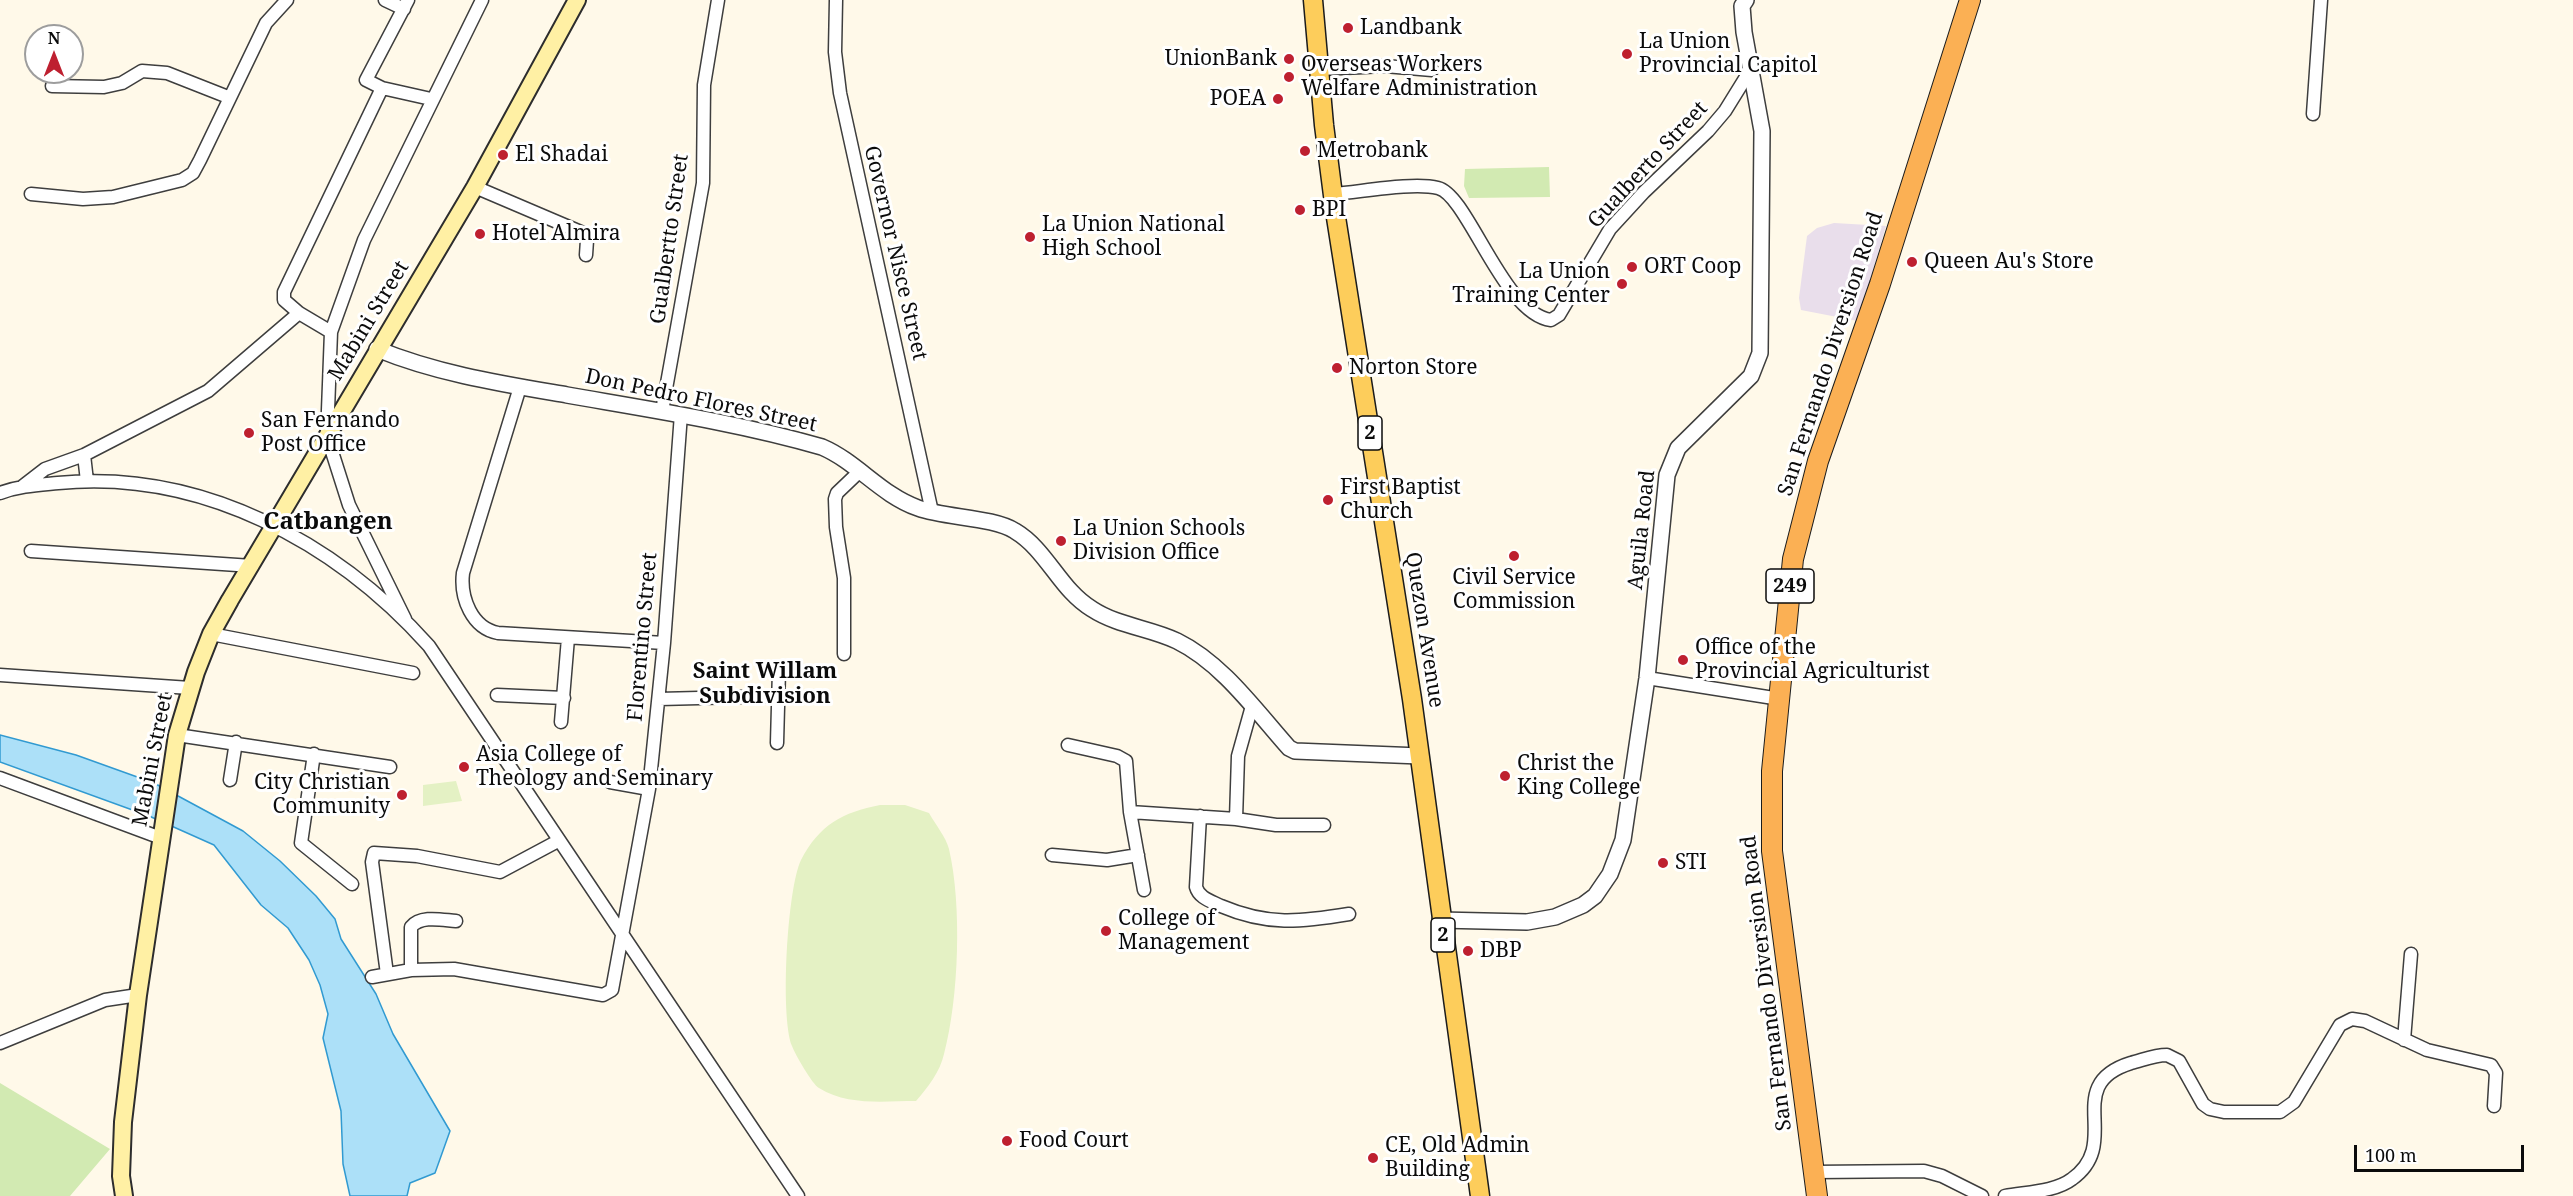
<!DOCTYPE html>
<style>
body{margin:0}
#map{position:relative;width:2573px;height:1196px;overflow:hidden;background:#fff9e9;font-family:"Noto Serif",serif}
canvas{display:block}
.north{position:absolute;left:24px;top:24px;width:60px;height:60px;box-sizing:border-box;background:#fff;border:2px solid #9d9d9d;border-radius:50%;rotate:0deg;font-size:16px;font-weight:700;line-height:24px;text-align:center;color:#0b0b0b}
.north::after{content:'';display:block;margin:auto;width:21px;height:27px;background:#be2030;clip-path:polygon(50% 0,100% 100%,50% 72%,0 100%)}
.scale{position:absolute;left:2354px;top:1145px;width:170px;height:27px;box-sizing:border-box;border:3px solid #0b0b0b;border-top:0;padding-left:8px;font-size:18px;line-height:21px;white-space:nowrap;color:#0b0b0b;-webkit-text-stroke:4px #fff;paint-order:stroke}
</style>
<div id="map">
<canvas width="2573" height="1196"></canvas>
<div class="north">N</div>
<div class="scale">100 m</div>
</div>
<script>
const ctx = document.querySelector('canvas').getContext('2d');
ctx.lineJoin = 'round';
function fill(path, color) {
  ctx.fillStyle = color;
  ctx.fill(path, 'evenodd');
}
function stroke(path, color, width, dash) {
  ctx.strokeStyle = color;
  ctx.lineWidth = width;
  ctx.lineCap = dash ? 'butt' : 'round';
  ctx.setLineDash(dash || []);
  ctx.stroke(path);
}
function drawText(font, color, halo, rows, align = 'center') {
  ctx.font = font + ' "Noto Serif",serif';
  ctx.lineWidth = 6;
  ctx.setLineDash([]);
  ctx.textBaseline = 'middle';
  ctx.strokeStyle = halo;
  ctx.fillStyle = color;
  for (const [text, x, y, turn = 0] of rows) {
    ctx.save();
    ctx.translate(x, y);
    ctx.rotate((+turn || 0) * Math.PI / 180);
    ctx.textAlign = isNaN(turn) ? turn : align;
    if (halo) ctx.strokeText(text, 0, 0);
    ctx.fillText(text, 0, 0);
    ctx.restore();
  }
}
const industrial = new Path2D(`
 M1834 223 1886 226 1858 321 1801 310 1799 298 1807 236 1817 228Z`);
const green = new Path2D(`
 M1549 167 1550 197 1469 198 1464 186 1465 169Z
 M0 1083 110 1149 70 1196H0Z`);
const pitch = new Path2D(`
 M456 781 462 801 423 806V785Z
 M880 805H905L929 813C935 824 946 837 949 849 962 905 959 998 944 1054 940 1072 928 1087 916 1101 883 1101 848 1106 819 1088 812 1084 795 1054 792 1046 780 1016 787 889 801 860 819 825 843 812 880 805Z`);
const water = new Path2D(`
 M0 735 76 755 154 783 243 831 280 861 316 896 335 919 341 939 376 994 393 1034 450 1131 435 1173 410 1183 407 1196H350L343 1164 341 1111 323 1038 328 1014 320 985 309 960 288 928 261 905 214 845 149 816 0 762Z`);
const minor = new Path2D(`
 M385 0 404 9
 M408 0 366 80 382 88 431 99
 M836 0 835 52 840 93 932 512
 M1320 69 1385 66 1432 70
 M52 86 104 87 122 83 142 71 167 73 228 97
 M2313 114 2321 0
 M475 187 583 233 587 240 586 255
 M31 194 83 199 113 197 182 180 193 173 200 160 266 23 287 0
 M1333 194C1361 192 1413 182 1438 188 1468 195 1503 314 1551 320L1559 315 1610 229 1644 192 1708 131 1725 111 1751 69
 M331 332 299 313 284 300V292L382 88
 M520 387 463 573C460 598 472 628 498 633L664 643
 M662 411 703 183 704 85 718 0
 M84 455 87 481
 M23 486 45 469 84 455 208 391 299 313
 M0 493C19 486 38 485 58 483 201 469 336 542 429 646L798 1196
 M31 551 252 566
 M405 619 349 505 327 436 331 332 364 240 482 0
 M211 634 413 673
 M844 654V578L836 527 835 499 837 493 859 472
 M0 675 190 688
 M1647 678 1780 699
 M497 695 564 698
 M659 699 778 696
 M561 722 568 638
 M177 735 390 767
 M777 743 779 670
 M1068 745 1117 756 1126 761 1130 812 1144 890
 M314 754 301 843 352 884
 M0 778 161 838
 M230 780 236 742
 M610 782 649 789
 M1130 812 1236 819 1276 825H1324
 M1200 816 1196 887C1199 898 1211 901 1221 906 1268 926 1300 922 1349 914
 M1236 819 1238 756 1252 706
 M1052 855 1107 860 1138 855
 M411 970V927C421 915 442 920 456 921
 M387 974 372 862 374 853 417 856 500 872 558 841
 M372 977 411 970 454 969 603 995 612 990 649 789 664 643 681 414
 M2404 1040 2411 954
 M0 1043 105 1000 138 995
 M1814 1172 1924 1171 1942 1176 1982 1196
 M2005 1196C2026 1192 2055 1192 2072 1179 2124 1142 2060 1085 2131 1063 2143 1060 2154 1055 2167 1055L2179 1061 2203 1104 2210 1109 2224 1112H2280L2294 1102 2340 1025 2352 1019 2365 1021 2427 1050 2491 1065 2496 1073 2494 1106`);
const tertiary = new Path2D(`
 M377 349C438 374 503 384 567 395 653 410 739 423 822 447 857 462 881 495 918 508 945 518 993 517 1015 531 1047 550 1060 590 1092 609 1118 626 1150 628 1177 641 1222 663 1256 711 1289 748L1295 751 1420 756
 M1440 920 1527 922 1555 917 1583 905 1595 896 1610 874 1623 840 1647 678 1667 475 1678 448 1751 376 1760 353 1762 131 1744 32 1742 6 1746 0`);
const secondary = new Path2D(`
 M124 1196 121 1176 123 1122 138 995 177 735 196 672 211 634 230 600 475 187 577 0`);
const primary = new Path2D(`
 M1313 0 1324 125 1335 211 1412 699 1480 1196`);
const trunk = new Path2D(`
 M1817 1196 1772 851V771L1793 559 1818 461 1880 284 1970 0`);
const markers = [
 [1348,28,6,"#be2030"],
 [1627,54,6,"#be2030"],
 [1289,59,6,"#be2030"],
 [1289,77,6,"#be2030"],
 [1278,99,6,"#be2030"],
 [1305,151,6,"#be2030"],
 [503,155,6,"#be2030"],
 [1300,210,6,"#be2030"],
 [480,234,6,"#be2030"],
 [1030,237,6,"#be2030"],
 [1912,262,6,"#be2030"],
 [1632,267,6,"#be2030"],
 [1622,284,6,"#be2030"],
 [1337,368,6,"#be2030"],
 [249,433,6,"#be2030"],
 [1328,500,6,"#be2030"],
 [1061,541,6,"#be2030"],
 [1514,556,6,"#be2030"],
 [1683,660,6,"#be2030"],
 [464,767,6,"#be2030"],
 [1505,776,6,"#be2030"],
 [402,795,6,"#be2030"],
 [1663,863,6,"#be2030"],
 [1106,931,6,"#be2030"],
 [1468,951,6,"#be2030"],
 [1007,1141,6,"#be2030"],
 [1373,1158,6,"#be2030"]
];
const shields = [
 [1370,433,24],
 [1790,586,48],
 [1443,935,24]
];
const shieldNames = [
 ["2",1370,433],
 ["249",1790,586],
 ["2",1443,935]
];
const poiNames = [
 ["Landbank",1360,28],
 ["La Union",1639,42],
 ["Provincial Capitol",1639,66],
 ["UnionBank",1277,59,"right"],
 ["Overseas Workers",1301,65],
 ["Welfare Administration",1301,89],
 ["POEA",1266,99,"right"],
 ["Metrobank",1317,151],
 ["El Shadai",515,155],
 ["BPI",1312,210],
 ["La Union National",1042,225],
 ["High School",1042,249],
 ["Hotel Almira",492,234],
 ["Queen Au's Store",1924,262],
 ["ORT Coop",1644,267],
 ["La Union",1610,272,"right"],
 ["Training Center",1610,296,"right"],
 ["Norton Store",1349,368],
 ["San Fernando",261,421],
 ["Post Office",261,445],
 ["First Baptist",1340,488],
 ["Church",1340,512],
 ["La Union Schools",1073,529],
 ["Division Office",1073,553],
 ["Civil Service",1514,578,"center"],
 ["Commission",1514,602,"center"],
 ["Office of the",1695,648],
 ["Provincial Agriculturist",1695,672],
 ["Asia College of",476,755],
 ["Theology and Seminary",476,779],
 ["Christ the",1517,764],
 ["King College",1517,788],
 ["City Christian",390,783,"right"],
 ["Community",390,807,"right"],
 ["STI",1675,863],
 ["College of",1118,919],
 ["Management",1118,943],
 ["DBP",1480,951],
 ["Food Court",1019,1141],
 ["CE, Old Admin",1385,1146],
 ["Building",1385,1170]
];
const streetNames = [
 ["Gualberto Street",1648,165,-47],
 ["Gualbertto Street",670,239,-82],
 ["Governor Nisce Street",895,253,77],
 ["Mabini Street",369,321,-59],
 ["San Fernando Diversion Road",1831,354,-72],
 ["Don Pedro Flores Street",701,401,12],
 ["Aguila Road",1642,530,-84],
 ["Quezon Avenue",1424,630,81],
 ["Florentino Street",643,637,-85],
 ["Mabini Street",153,760,-79],
 ["San Fernando Diversion Road",1767,983,-97]
];
const neighbourhoodNames = [
 ["Saint Willam",765,672],
 ["Subdivision",765,697]
];
const quarterNames = [
 ["Catbangen",328,522]
];
fill(industrial, '#e9deeb');
fill(green, '#d2eab2');
fill(pitch, '#e4f1c4');
fill(water, '#ace0f8');
stroke(water, '#319ad1', 1.5);
stroke(minor, '#3e3e3e', 15);
stroke(tertiary, '#3e3e3e', 18);
stroke(secondary, '#2d2d2d', 20);
stroke(primary, '#1c1c1c', 21);
stroke(trunk, '#1c1c1c', 22);
stroke(minor, '#fff', 12);
stroke(tertiary, '#fff', 15);
stroke(secondary, '#fff0a4', 16);
stroke(primary, '#fdcd5b', 18);
stroke(trunk, '#fbb054', 20);
for (const [x, y, r, color] of markers) {
  const dot = new Path2D();
  dot.arc(x, y, r, 0, 2 * Math.PI);
  ctx.fillStyle = color;
  ctx.fill(dot);
  stroke(dot, '#fff', 2);
}
for (const [x, y, w] of shields) {
  const box = new Path2D();
  box.roundRect(x - w / 2, y - 17, w, 34, 4.5);
  ctx.fillStyle = '#fff';
  ctx.fill(box);
  stroke(box, '#0b0b0b', 1.5);
}
drawText('bold 20px', '#0b0b0b', null, shieldNames);
drawText('21px', '#0b0b0b', '#fff', poiNames, 'left');
drawText('21px', '#0b0b0b', '#fff', streetNames);
drawText('bold 22px', '#0b0b0b', '#fff', neighbourhoodNames);
drawText('bold 24px', '#0b0b0b', '#fff', quarterNames);
</script>
